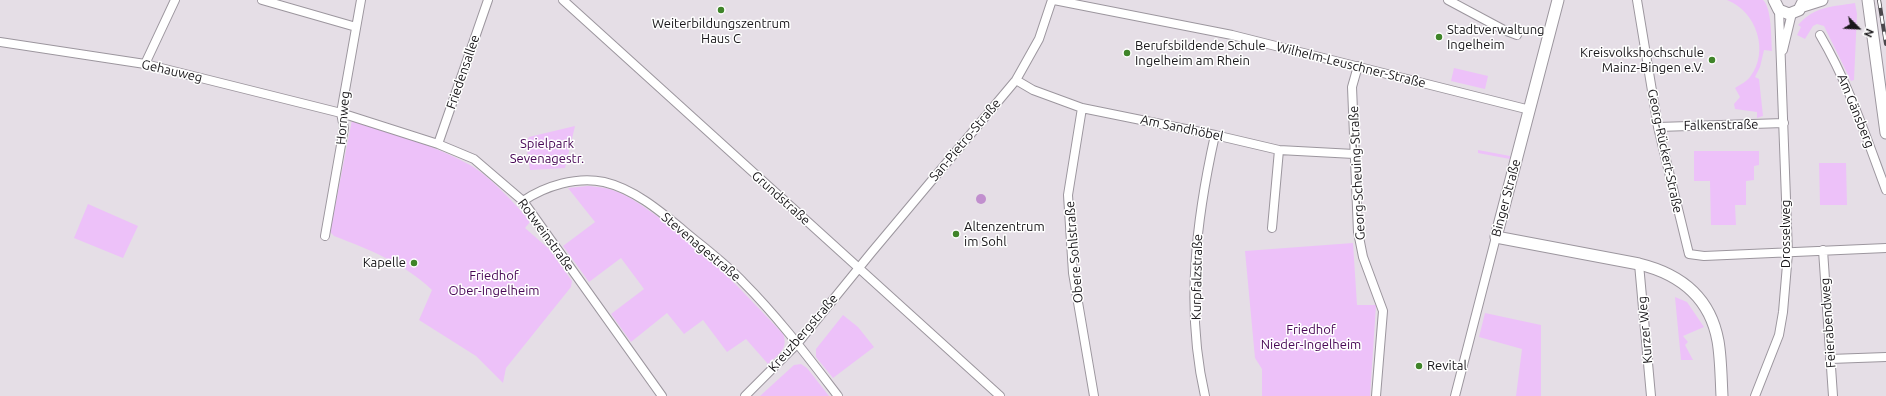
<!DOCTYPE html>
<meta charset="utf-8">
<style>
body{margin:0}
#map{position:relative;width:1886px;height:396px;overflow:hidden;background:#e5dee6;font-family:Ubuntu,sans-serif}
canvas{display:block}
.north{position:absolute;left:1838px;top:8px;width:40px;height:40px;-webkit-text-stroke:3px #fff;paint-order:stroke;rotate:114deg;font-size:11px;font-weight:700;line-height:16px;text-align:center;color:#19171a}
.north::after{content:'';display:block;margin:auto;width:14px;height:18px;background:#19171a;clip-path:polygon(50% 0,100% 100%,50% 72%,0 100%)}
</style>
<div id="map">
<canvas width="1886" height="396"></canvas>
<div class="north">N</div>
</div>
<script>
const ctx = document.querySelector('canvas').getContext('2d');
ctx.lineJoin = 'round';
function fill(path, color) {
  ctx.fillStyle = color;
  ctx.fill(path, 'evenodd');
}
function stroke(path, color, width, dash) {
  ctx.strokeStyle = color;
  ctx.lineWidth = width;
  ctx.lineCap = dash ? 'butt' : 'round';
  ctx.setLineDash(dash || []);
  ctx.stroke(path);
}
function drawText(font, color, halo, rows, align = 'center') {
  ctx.font = font + ' Ubuntu,sans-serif';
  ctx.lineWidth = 3;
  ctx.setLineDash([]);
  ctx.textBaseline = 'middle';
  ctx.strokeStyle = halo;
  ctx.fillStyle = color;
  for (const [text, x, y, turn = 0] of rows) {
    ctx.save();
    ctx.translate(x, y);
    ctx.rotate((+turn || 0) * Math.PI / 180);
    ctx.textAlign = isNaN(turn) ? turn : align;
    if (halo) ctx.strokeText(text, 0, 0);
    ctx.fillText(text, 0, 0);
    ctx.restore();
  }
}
const green = new Path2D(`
 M1727 0H1763C1772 8 1771 39 1772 51L1764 50 1760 67 1755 77 1759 79 1763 116 1757 118V112L1735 109 1734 104 1740 97 1735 88C1740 85 1747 81 1750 77 1770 51 1756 11 1727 0Z
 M1855 3 1857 14 1854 80 1851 81 1824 26 1817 24 1813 26 1805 39 1797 35 1801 27 1798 25C1815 6 1831 7 1855 3Z
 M1454 68 1488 76 1485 89 1451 81Z
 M352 120C390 131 435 146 470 165 487 174 518 206 530 222L525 228 549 249 572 281 571 287 506 368 503 383 476 356 419 320 432 290C404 263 370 250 334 236L330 232Z
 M575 126 565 168 530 170 526 143 529 137Z
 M1478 150 1510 156V159L1478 153Z
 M1694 151H1759V165L1754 166V180L1746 181V205H1735L1736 225H1711L1710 181H1694Z
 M1819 163H1846L1847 205H1820Z
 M588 186C597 187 606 187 615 191 629 196 641 205 654 214 702 248 743 291 783 334 789 348 778 355 768 364L746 339 727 352 703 320 684 334 667 313 631 342 611 314 644 289 621 258 589 282 563 246 595 222 568 188Z
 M88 204 138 226 123 258 74 238Z
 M1353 243 1357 305H1376L1370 396H1262V369L1255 358 1245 251Z
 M1675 297 1687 302 1704 327 1683 336 1688 342 1685 345 1693 360H1681Z
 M1485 313 1541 325V396H1516L1522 349 1479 337Z
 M843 315 858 327 874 347 833 378 816 357V349Z
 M801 364 807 368 829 396H760L794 365Z`);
const water = new Path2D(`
 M976 199a5 5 0 1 1 10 0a5 5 0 1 1-10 0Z`);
const street = new Path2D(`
 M262 0 356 27
 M563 0 1000 396
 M1054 0 1232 35 1530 110
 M1448 0 1504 30 1517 35
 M1637 0 1658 127 1689 254 1704 256 1886 248
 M1820 35C1849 84 1866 137 1886 190
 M0 42 145 64 341 113 438 144 474 159 523 201 662 396
 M1783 50 1792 13
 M145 64 175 0
 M1358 66 1352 87 1358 232 1363 257 1383 311 1376 396
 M1016 80 1033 90 1082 108 1215 135 1279 150 1354 154
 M1082 108 1068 195 1073 273 1094 396
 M1658 127 1784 123
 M438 144 488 0
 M523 201C545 186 577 176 604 182 634 189 660 211 683 230 703 247 725 263 743 282 778 317 808 357 838 396
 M1272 228 1279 150
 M325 236 344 128 341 113 361 0
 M1823 250 1833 396
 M1639 264 1651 396
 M1830 359 1886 357
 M745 396 797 344 871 253 1016 80 1039 39 1052 0
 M1205 396C1185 309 1196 220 1215 135
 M1455 396 1496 237
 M1755 396 1779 335 1783 312 1788 253 1779 10`);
const secondary = new Path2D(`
 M1558 0 1496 237 1639 264C1680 274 1710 297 1718 341 1721 358 1721 378 1722 396
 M1774 0 1779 10 1789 14 1799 10 1804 0
 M1868 0 1886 133
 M1803 6 1822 0`);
const rail = new Path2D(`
 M1879 0 1886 44`);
const markers = [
 [721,10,4,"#3f8429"],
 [1439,37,4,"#3f8429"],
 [1127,53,4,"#3f8429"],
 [1712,60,4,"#3f8429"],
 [956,234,4,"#3f8429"],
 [414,263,4,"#3f8429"],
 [1419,366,4,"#3f8429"]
];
const poiNames = [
 ["Weiterbildungszentrum",721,24,"center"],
 ["Haus C",721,39,"center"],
 ["Stadtverwaltung",1447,30],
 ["Ingelheim",1447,45],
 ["Berufsbildende Schule",1135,46],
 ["Ingelheim am Rhein",1135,61],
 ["Kreisvolkshochschule",1704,53,"right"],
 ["Mainz-Bingen e.V.",1704,68,"right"],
 ["Altenzentrum",964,227],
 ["im Sohl",964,242],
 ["Kapelle",406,263,"right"],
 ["Revital",1427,366]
];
const streetNames = [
 ["Wilhelm-Leuschner-Straße",1351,65,14],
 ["Gehauweg",172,71,13],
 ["Friedensallee",463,72,-71],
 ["Am Gänsberg",1856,111,68],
 ["Hornweg",343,118,-85],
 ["Falkenstraße",1721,125,-1],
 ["Am Sandhöbel",1182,128,12],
 ["San-Pietro-Straße",965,140,-50],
 ["Georg-Rückert-Straße",1665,151,78],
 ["Georg-Scheuing-Straße",1357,173,-93],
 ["Grundstraße",781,198,42],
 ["Binger Straße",1506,198,-75],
 ["Drosselweg",1786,234,-90],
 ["Rotweinstraße",546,235,54],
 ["Stevenagestraße",701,247,40],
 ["Obere Sohlstraße",1074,252,-95],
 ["Kurpfalzstraße",1197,277,-89],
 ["Feierabendweg",1828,323,-94],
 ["Kurzer Weg",1645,330,-95],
 ["Kreuzbergstraße",803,333,-49]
];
const parkNames = [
 ["Spielpark",547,144],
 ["Sevenagestr.",547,159],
 ["Friedhof",494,276],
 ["Ober-Ingelheim",494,291],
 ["Friedhof",1311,330],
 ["Nieder-Ingelheim",1311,345]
];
fill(green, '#edc1f9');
fill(water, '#c18fce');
stroke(street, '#9c969e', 10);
stroke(secondary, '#9c969e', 13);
stroke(street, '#fff', 8);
stroke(secondary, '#fff', 11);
stroke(rail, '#4b484c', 4);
stroke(rail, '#fff', 2.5, [8]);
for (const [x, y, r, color] of markers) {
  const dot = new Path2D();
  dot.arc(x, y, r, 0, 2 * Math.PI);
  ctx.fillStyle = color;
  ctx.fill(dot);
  stroke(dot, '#fff', 1.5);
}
drawText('13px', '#19171a', '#fff', poiNames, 'left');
drawText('13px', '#19171a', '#fff', streetNames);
drawText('13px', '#480756', '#fff', parkNames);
</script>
